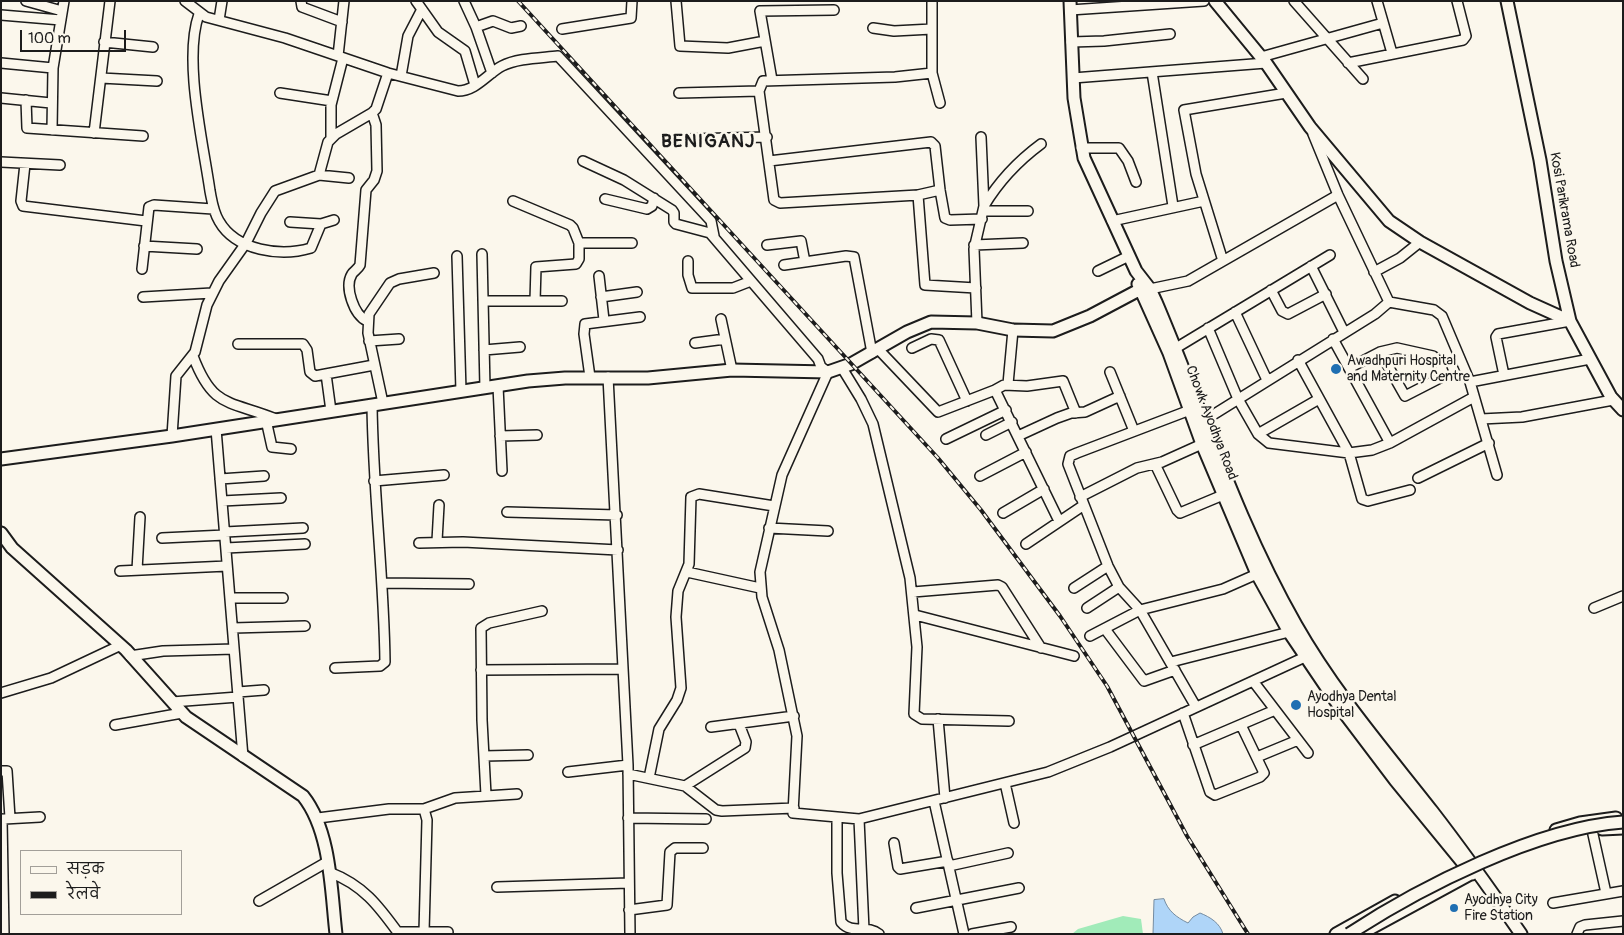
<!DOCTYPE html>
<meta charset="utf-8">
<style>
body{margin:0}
#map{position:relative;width:1624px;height:935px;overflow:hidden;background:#fbf7ec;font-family:Pangolin,"Playpen Sans Deva",sans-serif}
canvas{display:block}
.frame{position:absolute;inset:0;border:2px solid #1c1c1c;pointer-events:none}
.legend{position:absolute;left:20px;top:850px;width:162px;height:65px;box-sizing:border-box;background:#fbf7ec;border:1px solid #a29f99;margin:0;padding:6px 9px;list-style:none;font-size:15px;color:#1c1c1c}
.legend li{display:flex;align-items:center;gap:10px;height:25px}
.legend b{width:25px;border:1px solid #a29f99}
.scale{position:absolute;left:20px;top:30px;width:106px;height:22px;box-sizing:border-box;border:2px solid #1c1c1c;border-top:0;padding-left:6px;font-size:15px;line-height:18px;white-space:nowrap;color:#1c1c1c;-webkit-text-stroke:4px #fbf7ec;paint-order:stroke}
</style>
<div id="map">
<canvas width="1624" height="935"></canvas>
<div class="frame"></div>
<ul class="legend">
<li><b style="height:6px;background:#fbf7ec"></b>सड़क</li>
<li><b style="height:6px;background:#1c1c1c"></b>रेलवे</li>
</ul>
<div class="scale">100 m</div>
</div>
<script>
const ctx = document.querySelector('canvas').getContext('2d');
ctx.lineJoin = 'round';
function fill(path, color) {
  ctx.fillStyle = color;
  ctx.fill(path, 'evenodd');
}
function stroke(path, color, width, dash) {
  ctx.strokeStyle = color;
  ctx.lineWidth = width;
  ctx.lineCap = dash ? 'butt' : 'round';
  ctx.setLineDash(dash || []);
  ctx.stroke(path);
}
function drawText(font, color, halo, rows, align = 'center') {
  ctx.font = font + ' Pangolin,sans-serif';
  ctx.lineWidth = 5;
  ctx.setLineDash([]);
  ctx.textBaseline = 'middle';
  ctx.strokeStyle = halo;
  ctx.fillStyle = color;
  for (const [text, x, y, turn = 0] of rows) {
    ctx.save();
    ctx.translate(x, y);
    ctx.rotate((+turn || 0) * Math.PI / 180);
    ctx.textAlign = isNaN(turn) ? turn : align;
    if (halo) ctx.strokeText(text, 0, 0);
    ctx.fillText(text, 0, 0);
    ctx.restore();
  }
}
const green = new Path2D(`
 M1123 916 1141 919 1143 934H1072L1078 929Z`);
const water = new Path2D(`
 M1164 899C1168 911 1176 917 1188 923L1193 917 1200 913C1210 917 1220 923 1223 934H1153L1154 900Z`);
const minor = new Path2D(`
 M26 1 62 11
 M185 1 206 17 285 38 388 73 458 91C476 91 487 74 502 66 517 58 541 58 558 56L711 221 714 236
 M301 1 302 7 342 22
 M416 1 438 32 465 51 475 85
 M464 1 476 27 492 73
 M676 1 680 46 728 48 765 41
 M932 1V73L895 77 763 81 759 91 774 200 780 203 918 195 925 285 976 288
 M1294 1 1363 79
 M1377 1 1392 53
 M1070 10 1204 1
 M199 14C183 59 203 142 210 191 212 201 213 211 219 221 236 251 281 257 311 248L321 224 334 220
 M1 15 61 20
 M219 20 222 1
 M476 27 493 21 511 28 521 26
 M873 28 894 31 932 29
 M562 29 631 18 632 1
 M104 42 153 47
 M1071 42 1104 41 1170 34
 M338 56 344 1
 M1261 57 1383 23
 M1 63 53 68
 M1348 63 1463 40 1466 36 1457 1
 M1152 72 1173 206
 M932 73 940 103
 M401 76 408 36 421 11
 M101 78 157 81
 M1073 78 1266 63
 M772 80 760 11 834 10
 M280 93 332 101
 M679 93 759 91
 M1 98 51 103
 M26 100 27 128 143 136
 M52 130 53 68 64 1
 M94 133 110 1
 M1313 134 1338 195 1389 302 1434 310 1442 316 1470 382 1497 475
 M331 139V105L343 58
 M689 139 767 137
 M1081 148H1119L1128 161 1136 182
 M583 161 624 180 672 210 674 213V222L676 224 710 233 818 359 821 367 828 372 782 475 760 572 762 597 779 650 797 736 793 813 859 819 1048 772 1110 747 1305 657
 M769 161 931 142 935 146 940 190 945 218 950 220 982 219
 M1 162 60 165
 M25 164 21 201 23 206 146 221
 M319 175 349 178
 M918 195 940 190
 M605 199 647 209 652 206 654 198
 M513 201 570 225 573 228 579 243H632
 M984 206C999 181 1018 161 1041 144
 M983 211H1028
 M1112 221 1204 201
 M290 222 321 224
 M767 245 801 241 805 262
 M974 245 1023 243
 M144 246 197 249
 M482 254 485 388
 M457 256 461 391
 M688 261V275L692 288H733L751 281
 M1223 261 1196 174 1184 110 1286 93
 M784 265 846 256 854 257 872 353
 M1311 266 1344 332
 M142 269 149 207 154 205 213 209
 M1098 271 1129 256
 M1374 272 1400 258 1420 242
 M599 276 604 320
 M1150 289 1188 281 1338 195
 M1271 290 1282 311 1288 314 1326 294
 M143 297 212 293
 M601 297 637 292
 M483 301H562
 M535 301 536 267 576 264 579 259V243
 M1235 312 1267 380
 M721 319 732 370
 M367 321C354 315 344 287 352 274 354 271 358 269 360 265L366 190 374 180 377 171 376 125 372 113
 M977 323 974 249 984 206 981 137
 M1208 328 1238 399 1258 434 1269 443 1349 453 1372 450 1390 443 1474 397
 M1333 339 1390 443
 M369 341 399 339
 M695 343 725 339
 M238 344H303L307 350 310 372 315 376 374 365
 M912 348 931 339 939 340 967 401
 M484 350 520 347
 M879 350 938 412 995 390 1059 521
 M1171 351 1330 255
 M193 356C213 409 229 400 276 419
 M1298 360 1349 453 1362 499 1368 501 1410 490
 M842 368 861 399 873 424 910 578 917 647 914 714 922 719 1009 721
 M1349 368 1380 352 1397 348 1433 356 1438 360 1444 374 1442 377 1405 396 1380 352
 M1110 372 1134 431
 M326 374 331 411
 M1504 375 1496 337 1498 334 1570 321
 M590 377 584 334 585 324 640 317
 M608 377 628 765 630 934
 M1470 382 1590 359
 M1008 384 1013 330
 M498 386 502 471
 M995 390 1004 385 1027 386 1063 381 1076 413
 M383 403 368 333 369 314 390 283 399 279 434 273
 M1190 410 1077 453 1070 456 1068 464 1108 566 1119 587 1140 610 1196 707
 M1481 419 1522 417 1613 400
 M266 420 272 447 291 449
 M1200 423 1375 314 1389 302
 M216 429 243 757
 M1258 434 1319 399
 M986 435 1012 422
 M172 436 176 376 195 352 207 305 219 281 246 243 261 213 275 191 319 175 328 142 336 134 372 113 376 109 388 73
 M500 436 537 435
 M1018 436 1057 418 1071 413 1085 412 1120 396
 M946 439 1006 410
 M1155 464 1177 510 1180 513 1223 495
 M980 476 1026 452
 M1418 478 1489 443
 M220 479 264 476
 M374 481 444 475
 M1080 497 1137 468 1162 462 1202 444
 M222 501 281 498
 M507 512 617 515
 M1003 513 1044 489
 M769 528 828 531
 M225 532 303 528
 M162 538 225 535
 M437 541 439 505
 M419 543 463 542 618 550
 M1026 544 1084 505
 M226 548 305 544
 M137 570 140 517
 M120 571 227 566
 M687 572 760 588
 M383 583 469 584
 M1074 588 1108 566
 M913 592 998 585 1002 587 1041 648
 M230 598H283
 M1087 608 1119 587
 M1594 608 1623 596
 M915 615 1074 656
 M233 628 305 626
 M1105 629 1144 681 1175 670
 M1090 636 1140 610 1223 589 1257 574
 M130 656 163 651 234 649
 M1171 662 1289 632
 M335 668 380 666 385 662C384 576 373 491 372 405
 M481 670 623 669
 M1253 681 1308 753
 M238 692 264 690
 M1 693 51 678 121 645
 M172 702 238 697
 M1183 713 1210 792 1215 795 1260 777 1264 773 1241 725
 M938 719 945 798
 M115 725 182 713
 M711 727 794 716
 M1193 745 1275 710
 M484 756 528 755
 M1257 757 1298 740
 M1 771H7L10 818
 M568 772 628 765
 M628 774 685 786 716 810 722 811 794 808
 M649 778 659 729 677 700 681 688 676 617 678 591 689 564 691 497 699 494 774 506
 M1005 783 1014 823
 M685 786 745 748 746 742 739 724
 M486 795 482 720 481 628 489 623 542 611
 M934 801 964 934
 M424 809 455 798 517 794
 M318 818 389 809H424L427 820 424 932
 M628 818 706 819
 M2 819 4 934
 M4 819 40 817
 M837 819V873L841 922C852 935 867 924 879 934
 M859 819 864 930
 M1590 821 1606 893
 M894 843 898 867 900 869 948 861
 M949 866 1008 853
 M329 872C363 885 378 905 399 934
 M497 887 629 883
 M259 901 327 862
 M1553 903 1623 891
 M916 908 1019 888
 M629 910 667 905 670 852 675 848H703
 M398 932H448
 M972 934 1011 927
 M1577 934 1580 927 1585 925 1623 921`);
const major = new Path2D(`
 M1070 1 1074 98 1084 158 1136 271 1150 289 1156 302C1202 410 1237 522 1296 625 1334 692 1385 751 1432 811 1463 851 1492 892 1521 934
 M1215 1 1266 63 1310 127 1389 221 1420 242 1530 303 1570 321
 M1507 1 1540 160 1556 261 1570 321 1611 397 1623 410
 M1138 284 1169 353 1202 444 1257 574 1289 632 1339 706 1395 780 1472 874
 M1 459 172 436 528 381 565 378H648L732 370 828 372 851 364 907 332 931 322 977 323 1013 330 1053 331 1090 316 1139 290 1150 289
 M1 533 12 548 126 650 186 717 303 796C331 831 331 891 336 934
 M1602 829 1623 828
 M1556 830 1580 823 1616 818
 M1336 934 1395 901
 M1360 934 1476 871`);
const rail = new Path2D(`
 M518 1 938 458 981 510 1060 616 1107 686 1187 836 1248 934`);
const majorBridge = new Path2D(`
 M1349 934C1421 887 1537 828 1623 822`);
const markers = [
 [1336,369,6,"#1f6fb2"],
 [1296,705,6,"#1f6fb2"],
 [1454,908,5,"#1f6fb2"]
];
const streetNames = [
 ["Kosi Parikrama Road",1564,210,80],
 ["Chowk Ayodhya Road",1211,423,69]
];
const poiNames = [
 ["Awadhpuri Hospital",1347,361],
 ["and Maternity Centre",1347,377],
 ["Ayodhya Dental",1307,697],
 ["Hospital",1307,713],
 ["Ayodhya City",1464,900],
 ["Fire Station",1464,916]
];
const districtNames = [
 ["BENIGANJ",708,142]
];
fill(green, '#a1ebb9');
fill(water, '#afd5f8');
stroke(water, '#748ba0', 1);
stroke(minor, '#1c1c1c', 12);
stroke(major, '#1c1c1c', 15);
stroke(minor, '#fbf7ec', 9);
stroke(major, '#fbf7ec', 11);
stroke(rail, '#1c1c1c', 4);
stroke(rail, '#fbf7ec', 2, [5.5]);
stroke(majorBridge, '#1c1c1c', 15, []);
stroke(majorBridge, '#fbf7ec', 11);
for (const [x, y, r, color] of markers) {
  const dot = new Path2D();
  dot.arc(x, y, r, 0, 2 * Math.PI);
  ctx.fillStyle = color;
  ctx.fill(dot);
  stroke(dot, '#fbf7ec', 2);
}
drawText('14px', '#1c1c1c', '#fbf7ec', streetNames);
drawText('14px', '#1c1c1c', '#fbf7ec', poiNames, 'left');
ctx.letterSpacing = '1px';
drawText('bold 19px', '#1c1c1c', '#fbf7ec', districtNames);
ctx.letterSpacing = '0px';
</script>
